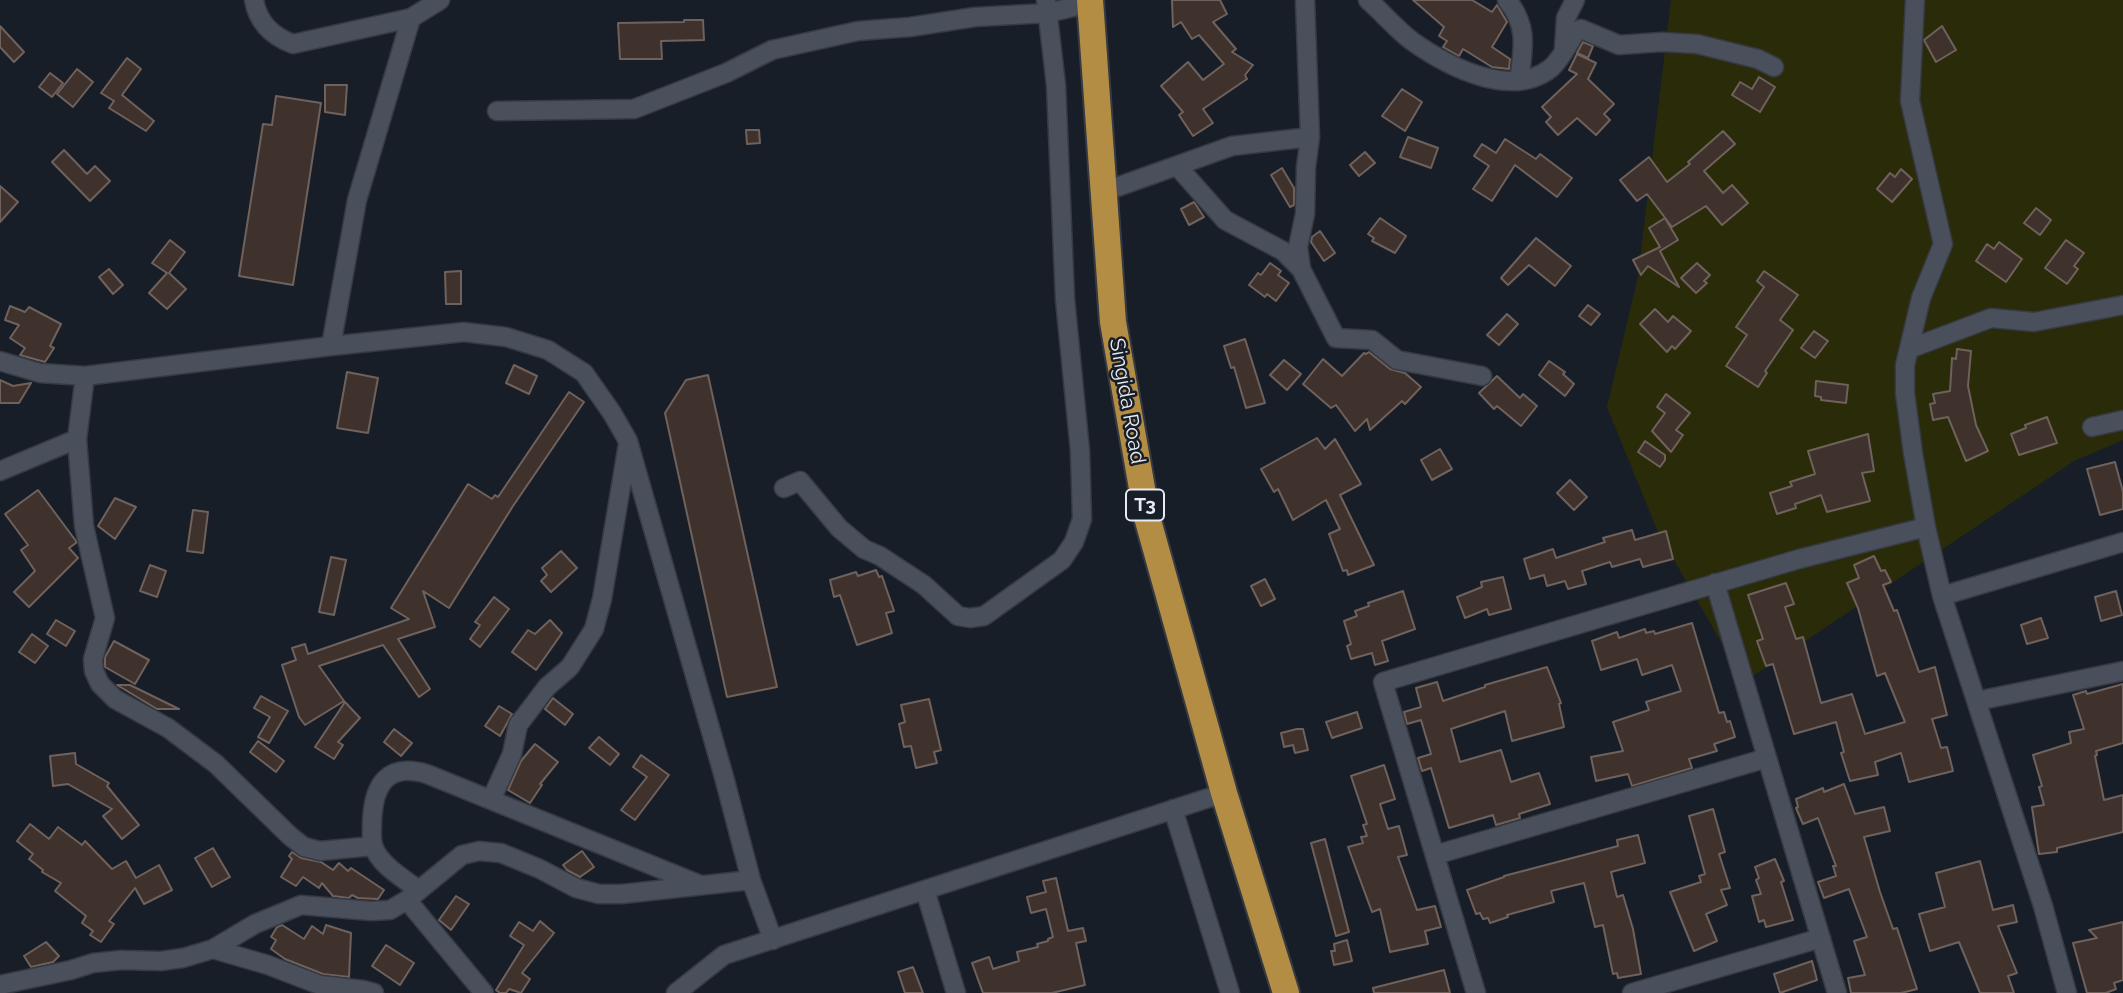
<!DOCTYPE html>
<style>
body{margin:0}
canvas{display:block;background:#181e28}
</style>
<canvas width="2123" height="993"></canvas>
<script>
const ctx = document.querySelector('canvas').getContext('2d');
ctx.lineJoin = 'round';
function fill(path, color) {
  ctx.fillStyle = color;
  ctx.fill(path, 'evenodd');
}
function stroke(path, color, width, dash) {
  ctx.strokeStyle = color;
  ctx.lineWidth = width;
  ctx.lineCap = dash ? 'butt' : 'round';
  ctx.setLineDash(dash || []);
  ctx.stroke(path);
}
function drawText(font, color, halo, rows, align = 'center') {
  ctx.font = font + ' Raleway,sans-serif';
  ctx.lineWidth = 5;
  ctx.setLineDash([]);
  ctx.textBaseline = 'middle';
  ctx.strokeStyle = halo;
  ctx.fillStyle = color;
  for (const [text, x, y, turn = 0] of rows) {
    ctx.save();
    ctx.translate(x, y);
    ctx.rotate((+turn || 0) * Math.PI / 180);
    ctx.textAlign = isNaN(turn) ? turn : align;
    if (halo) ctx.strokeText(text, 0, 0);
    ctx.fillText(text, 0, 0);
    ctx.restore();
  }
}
const green = new Path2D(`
 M1671 0H2123V440L2074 461 1744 682 1658 532 1607 407 1638 277Z`);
const building = new Path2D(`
 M1172 0H1220L1227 14 1213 22 1236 49 1232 52 1253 65 1245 75 1247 79 1203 109 1213 123 1193 136 1179 115 1183 112 1161 86 1188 62 1203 80 1224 64 1199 35 1192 39 1181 22 1173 27Z
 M1413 0H1472L1492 12 1497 5 1507 22 1492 47 1510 59 1509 69 1492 67 1463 49 1459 56 1443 47 1447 41 1439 36 1444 27Z
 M684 20H703L704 40 661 41 662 59H620L618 23 684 22Z
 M0 26 24 52 14 62 0 47Z
 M1942 26 1956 50 1936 62 1924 40Z
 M1583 42 1593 46 1588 58 1577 53Z
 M1577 54 1596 63 1588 79 1614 104 1604 114 1610 120 1596 135 1577 118 1558 135 1546 122 1551 117 1542 107 1577 74 1569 70Z
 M127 58 141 69 122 95 154 121 146 131 109 108 114 101 101 93Z
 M77 69 93 82 73 107 57 94Z
 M50 73 63 83 52 97 39 87Z
 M1759 77 1775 87 1760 112 1732 95 1740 82 1752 89Z
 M325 85H347L345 115 325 112Z
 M1402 89 1422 102 1405 131 1382 116Z
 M276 96 321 103 293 285 239 276 263 124 272 125Z
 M746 130H759L760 143 747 144Z
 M1723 131 1735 144 1704 171 1723 193 1732 185 1748 203 1722 225 1706 206 1672 227 1647 194 1637 201 1620 180 1649 157 1667 182 1690 164 1688 162Z
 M1408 137 1438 148 1431 168 1400 157Z
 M1505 139 1536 159 1540 154 1572 178 1557 197 1515 165 1492 201 1473 189 1489 166 1474 156 1482 144 1496 153Z
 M64 150 87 174 95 166 110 181 90 201 52 162Z
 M1365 152 1375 163 1359 176 1350 165Z
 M1282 168 1294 188V205L1290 207 1271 175Z
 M1901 169 1912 179 1892 202 1877 189 1890 173 1895 177Z
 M0 186 18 202 0 222Z
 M1194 202 1204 217 1189 225 1181 209Z
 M2036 208 2051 220 2040 235 2024 223Z
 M1380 218 1406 236 1395 253 1372 241 1374 238 1368 234Z
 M1665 218 1678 240 1660 251 1679 287 1648 266 1641 275 1633 260 1660 247 1649 228Z
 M1320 231 1335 253 1324 261 1311 242 1312 237Z
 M1536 238 1571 266 1555 286 1529 265 1508 285 1501 278Z
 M170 240 185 252 169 273 186 289 167 309 149 293 167 273 152 263Z
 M2066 240 2084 253 2074 266 2078 269 2067 284 2045 268Z
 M1999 242 2022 259 2006 282 1976 261 1987 244 1994 249Z
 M1270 263 1281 271 1278 275 1289 283 1276 301 1267 294 1265 297 1249 285 1258 273 1261 275Z
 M1697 263 1710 275 1704 281 1707 283 1696 293 1681 278Z
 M109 269 123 285 113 294 99 277Z
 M461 271V304H446L445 272Z
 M1764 271 1798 295 1780 320 1793 330 1765 371 1767 373 1758 387 1726 366 1747 335 1736 327 1764 287 1757 281Z
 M1588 305 1600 314 1591 325 1579 316Z
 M10 306 25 312 29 307 61 324 50 346 54 348 45 362 20 355 25 348 10 338 19 325 5 320Z
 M1655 309 1668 322 1673 316 1691 331 1675 349 1672 346 1667 352 1640 324Z
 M1507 314 1518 324 1499 345 1487 335Z
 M1814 331 1828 341 1815 358 1801 348Z
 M1245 339 1265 403 1246 408 1234 367 1231 368 1224 346Z
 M1957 349 1971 351 1968 386 1976 425 1988 451 1966 461 1948 417 1933 420 1930 404 1935 403 1933 394 1950 391 1952 358 1956 359Z
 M1369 352 1390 369 1405 373 1421 387 1405 404 1402 401 1370 430 1367 419 1355 431 1336 405 1331 408 1303 384 1323 359 1342 376 1364 353 1366 354Z
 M1284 360 1301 374 1287 390 1270 375Z
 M1549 361 1565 372 1563 374 1574 384 1565 396 1539 375Z
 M514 365 537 376 529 394 506 383Z
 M347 372 378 378 368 433 337 428Z
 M708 375 777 687 727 697 665 413 686 380Z
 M1497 376 1520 398 1523 394 1537 406 1521 426 1497 406 1494 409 1479 393Z
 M0 380 13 386 31 383 19 403H0Z
 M1816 381 1848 385 1846 403 1821 400V397L1815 396Z
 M569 392 584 402 513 506 449 608 423 591 435 627 398 639 430 689 419 697 383 645 319 666 344 701 305 725 299 717 282 665 296 660 292 648 305 644 308 654 409 619 391 608 468 484 492 499 495 495 498 497Z
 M1666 394 1690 413 1676 430 1683 435 1671 452 1652 431 1665 413 1657 407Z
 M2047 417 2057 443 2019 455 2011 434 2026 428 2025 425Z
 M1868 434 1874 471 1862 473 1870 501 1827 512 1821 495 1795 504 1796 508 1777 514 1770 493 1792 486 1790 482 1815 474 1808 451Z
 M1317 438 1325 449 1335 439 1361 484 1340 495 1374 565 1348 575 1347 570 1343 571 1329 534 1340 529 1326 500 1293 520 1278 489 1274 492 1261 469Z
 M1645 441 1665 455V460L1660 467 1638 452Z
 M1440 449 1452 469 1432 480 1421 460Z
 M2115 462 2123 492V509L2100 515 2087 469Z
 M1570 480 1587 497 1574 510 1557 493Z
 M38 490 76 541V543L69 548 78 558 29 607 14 592 35 571 21 550 28 545 5 514Z
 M115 498 136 507 115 539 98 526Z
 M193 510 208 512 203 553 187 551Z
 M1632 530 1635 540 1666 531 1673 559 1643 567 1640 559 1612 567 1610 562 1582 571 1586 584 1568 589 1565 581 1547 586 1544 575 1530 579 1524 559 1553 549 1556 558 1605 542 1603 538Z
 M561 551 577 568 551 592 541 581 547 575 542 568Z
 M1874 556 1881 571 1885 570 1891 582 1883 585 1894 611 1897 610 1919 672 1935 667 1947 715 1932 719 1941 748 1947 747 1953 771 1909 782 1901 753 1875 762 1878 775 1850 781 1841 753 1844 752 1836 722 1794 734 1773 664 1766 666 1757 641 1763 639 1748 595 1786 583 1794 604 1785 607 1796 639 1803 637 1821 703 1852 694 1865 734 1905 722 1885 673 1877 676 1858 608 1847 583 1859 578 1854 565Z
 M331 557 346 560 334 615 319 612Z
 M150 565 166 571 157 597 140 591Z
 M876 570 879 577 882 576 894 611 886 613 892 633 857 645 840 595 834 597 830 580 856 572 858 576Z
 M1503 577 1511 609 1489 615 1487 609 1465 618 1457 597 1482 587 1481 582Z
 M1265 579 1275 599 1261 606 1251 586Z
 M1403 591 1415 629 1382 641 1388 661 1375 665 1372 653 1351 659 1347 646 1351 644 1344 621 1357 616 1355 611 1369 606 1368 603Z
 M2116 591 2122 615 2101 621 2095 597Z
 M494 597 509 609 480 647 470 639 480 625 475 622Z
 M2041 618 2048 638 2027 644 2021 625Z
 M56 620 75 631 66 646 47 634Z
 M550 620 562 633 536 670 512 652 528 630 535 634Z
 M1692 623 1719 713 1724 712 1727 722 1730 721 1735 737 1714 744 1717 751 1689 759 1692 768 1632 786 1628 774 1596 781 1591 757 1623 751 1613 722 1649 710 1646 702 1681 691 1672 665 1642 675 1637 659 1601 670 1592 641 1617 632 1619 638 1645 629 1646 633 1654 631 1655 634Z
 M32 634 48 646 35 663 19 652Z
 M114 641 149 660 135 684 105 667V657Z
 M1547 667 1561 703 1559 704 1564 727 1512 741 1505 711 1451 729 1460 762 1501 750 1511 782 1539 773 1550 804 1519 814 1520 818 1496 825 1493 815 1449 828 1431 768 1422 771 1418 758 1431 754 1421 720 1407 724 1404 712 1421 707 1416 688 1437 682 1443 701 1485 687V685Z
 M2123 684V743L2096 751 2097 755 2095 756 2104 800 2123 795V832L2057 848V852L2039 854 2032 807 2044 805 2039 787 2042 786 2033 755 2071 743 2069 732 2084 729 2073 695 2086 691 2087 694Z
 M117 685H130L179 709H157Z
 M261 696 288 711 269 743 258 737 270 717 254 708Z
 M553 698 573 714 565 725 545 709Z
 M929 699 941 750 934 752 937 763 916 768 911 746 904 747 899 724 905 722 901 705Z
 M345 702 360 718 338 742 343 745 334 759 315 747Z
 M499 706 512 714 500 736 485 726Z
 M1357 712 1362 728 1332 738 1326 722Z
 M394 729 412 743 401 756 384 742Z
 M1297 729H1303L1308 750 1295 753 1293 745 1284 747 1281 733Z
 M599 737 619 754 610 765 589 748Z
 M258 741 284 761 276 772 250 752Z
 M535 744 558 762 540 784 542 785 530 803 508 790 521 761Z
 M75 753 76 764 109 783 107 786 139 825 122 839 103 816 112 809 68 784 53 786 50 756Z
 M641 755 669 775 635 820 621 810 647 777 633 767Z
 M1384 765 1395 799 1380 804 1388 829 1399 826 1407 855 1398 857 1417 910 1435 906 1441 927 1425 931 1428 944 1390 952 1380 909 1372 912 1348 847 1363 843 1361 837 1367 836 1363 825 1367 824 1351 776Z
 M1844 784 1855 814 1884 807 1890 831 1864 837 1880 892 1893 929 1897 928 1917 989 1901 993H1851L1848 978 1865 975 1854 941 1867 937 1849 889 1824 898 1818 882 1836 876 1833 866H1836L1818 818 1803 824 1796 808 1798 807 1796 799 1823 788 1824 792Z
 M1713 809 1725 852 1719 854 1730 888 1721 890 1727 905 1706 914 1717 941 1694 951 1670 892 1701 882 1699 876 1705 874 1689 816Z
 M30 824 49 839 58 827 82 845 85 841 112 869 126 861 136 878 159 865 172 890 144 904 135 888 109 921 114 924 101 942 90 935 93 931 82 923 86 916 55 891 61 883 42 872 43 870 29 859 33 854 17 841Z
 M1638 835 1645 863 1611 872 1617 897 1623 895 1633 929 1641 974 1618 978 1617 973 1613 974 1603 925 1595 927 1584 883 1551 891 1554 902 1507 915 1508 917 1490 923 1488 918 1483 919 1480 913 1476 914 1467 890 1504 877V876L1618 846 1617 840Z
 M1325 839 1349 932 1336 936 1311 843Z
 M213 848 230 877 212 887 195 858Z
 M582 851 594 867 580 877 567 870 563 865Z
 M292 852 301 858 321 862 333 870 339 863 348 871 351 868 384 890 378 899 358 898 352 895 349 898 333 896 322 883 319 888 303 877 296 886 281 877 292 859 289 856Z
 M1775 859 1784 881 1781 882 1793 920 1766 927 1764 920 1759 922 1752 896 1761 894 1756 880 1759 878 1755 867Z
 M1980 861 1993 910 2013 905 2017 922 1998 926 2017 973 2008 976 2014 993H1980L1959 942 1930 951 1919 914 1945 907 1936 873Z
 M1056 878 1068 931 1083 928 1086 941 1076 943 1085 985 1052 993H983L972 963 989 957 993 969 1019 961 1017 952 1038 947 1037 944 1048 941V939L1053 937 1046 909 1031 913 1027 897 1046 892 1043 881Z
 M456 896 469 904 451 930 439 920Z
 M540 921 554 933 522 973 530 979 521 993 509 989 506 993H500L496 990 524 945 510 936 519 922 533 931Z
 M2123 922V980L2114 983 2116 989 2106 993H2087L2073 943 2097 938 2089 930Z
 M282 925 304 939 312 926 323 934 326 925 351 933 349 977 323 974 285 959 271 949 276 940 271 937 277 927Z
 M1347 940 1352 961 1334 965 1331 951H1335L1334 944Z
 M46 942 59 956 53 962 31 967 24 956Z
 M386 945 414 963 400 985 372 966Z
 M1812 961 1817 980 1780 993 1774 974Z
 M913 967 923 993H905L898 972Z
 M1444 970 1450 993H1374L1373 988Z`);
const minor = new Path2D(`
 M254 0C258 23 272 36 293 44L411 18 440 0
 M1368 0C1383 13 1396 29 1412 41 1447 66 1511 100 1551 68 1562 58 1568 44 1576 32L1581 29 1619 45 1662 42 1697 44 1758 59 1774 67
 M1507 0C1529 27 1523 49 1519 81
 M1915 0 1910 101 1943 244 1921 298 1905 365V393L1913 453 1926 527 1942 596 2043 906 2067 993
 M1564 49 1566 18 1575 0
 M497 111 634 109 726 73 772 50 858 31 910 27 975 17 1048 13 1090 3
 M1178 167 1225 220 1283 251 1301 269 1336 338 1372 340 1397 360 1482 376
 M1103 192 1232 146 1310 137
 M1301 269 1298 247 1305 214 1306 167 1310 137 1305 0
 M331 346 357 200 411 18
 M1909 349 1991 318 2034 322 2123 305
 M0 361 40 373 85 376 331 346 464 332 506 337 548 350 584 373 612 413 628 441 724 777 751 880 773 940
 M85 376 77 439 84 526 105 618 93 659 94 671 100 684 115 699 168 728 216 764 290 836 304 847 320 851 373 846
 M2092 427 2123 420
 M0 471 77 439
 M784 488 800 481 839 528 864 549 880 556 924 585 958 616 970 618 984 616 1062 560 1074 542 1082 519 1080 451 1065 299 1056 85 1046 0
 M1715 583 1837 993
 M1942 596 2123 542
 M1977 701 2123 671
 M491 800 512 754 518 725 547 687 570 667 594 629 602 599 628 444
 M1173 809 1230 993
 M1435 855 1767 758
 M419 890C404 879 378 864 373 845 371 839 372 830 372 823 373 785 387 762 427 774L698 884
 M925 890 956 993
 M407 900 484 993
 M213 949 268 965 320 985 363 990 374 993
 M0 985 71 970 93 963 121 960 161 961 183 958 213 949 255 924 301 905 371 911 390 910 407 900 462 855 479 851 501 853 540 869 576 888 599 894H622L751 880
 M676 993 724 955 1224 793
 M1476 993 1383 682 1799 559 1926 527
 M1632 993 1821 938`);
const highway = new Path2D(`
 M1090 0 1113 322 1147 517 1224 793 1286 993`);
const shields = [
 [1145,505,38]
];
const shieldNames = [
 ["T3",1145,505]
];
const streetNames = [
 ["Singida Road",1127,401,80]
];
fill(green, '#2a2b09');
fill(building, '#3f322d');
stroke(building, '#6f615b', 2);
stroke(minor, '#363a42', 21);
stroke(highway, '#363a42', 30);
stroke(minor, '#494f5b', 18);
stroke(highway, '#b48d44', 26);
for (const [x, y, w] of shields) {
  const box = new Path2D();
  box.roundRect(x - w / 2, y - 15.5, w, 31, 5);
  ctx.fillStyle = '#181e28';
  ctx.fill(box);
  stroke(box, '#e7ebf2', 2);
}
drawText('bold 19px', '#e7ebf2', null, shieldNames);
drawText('21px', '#e7ebf2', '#181e28', streetNames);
</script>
